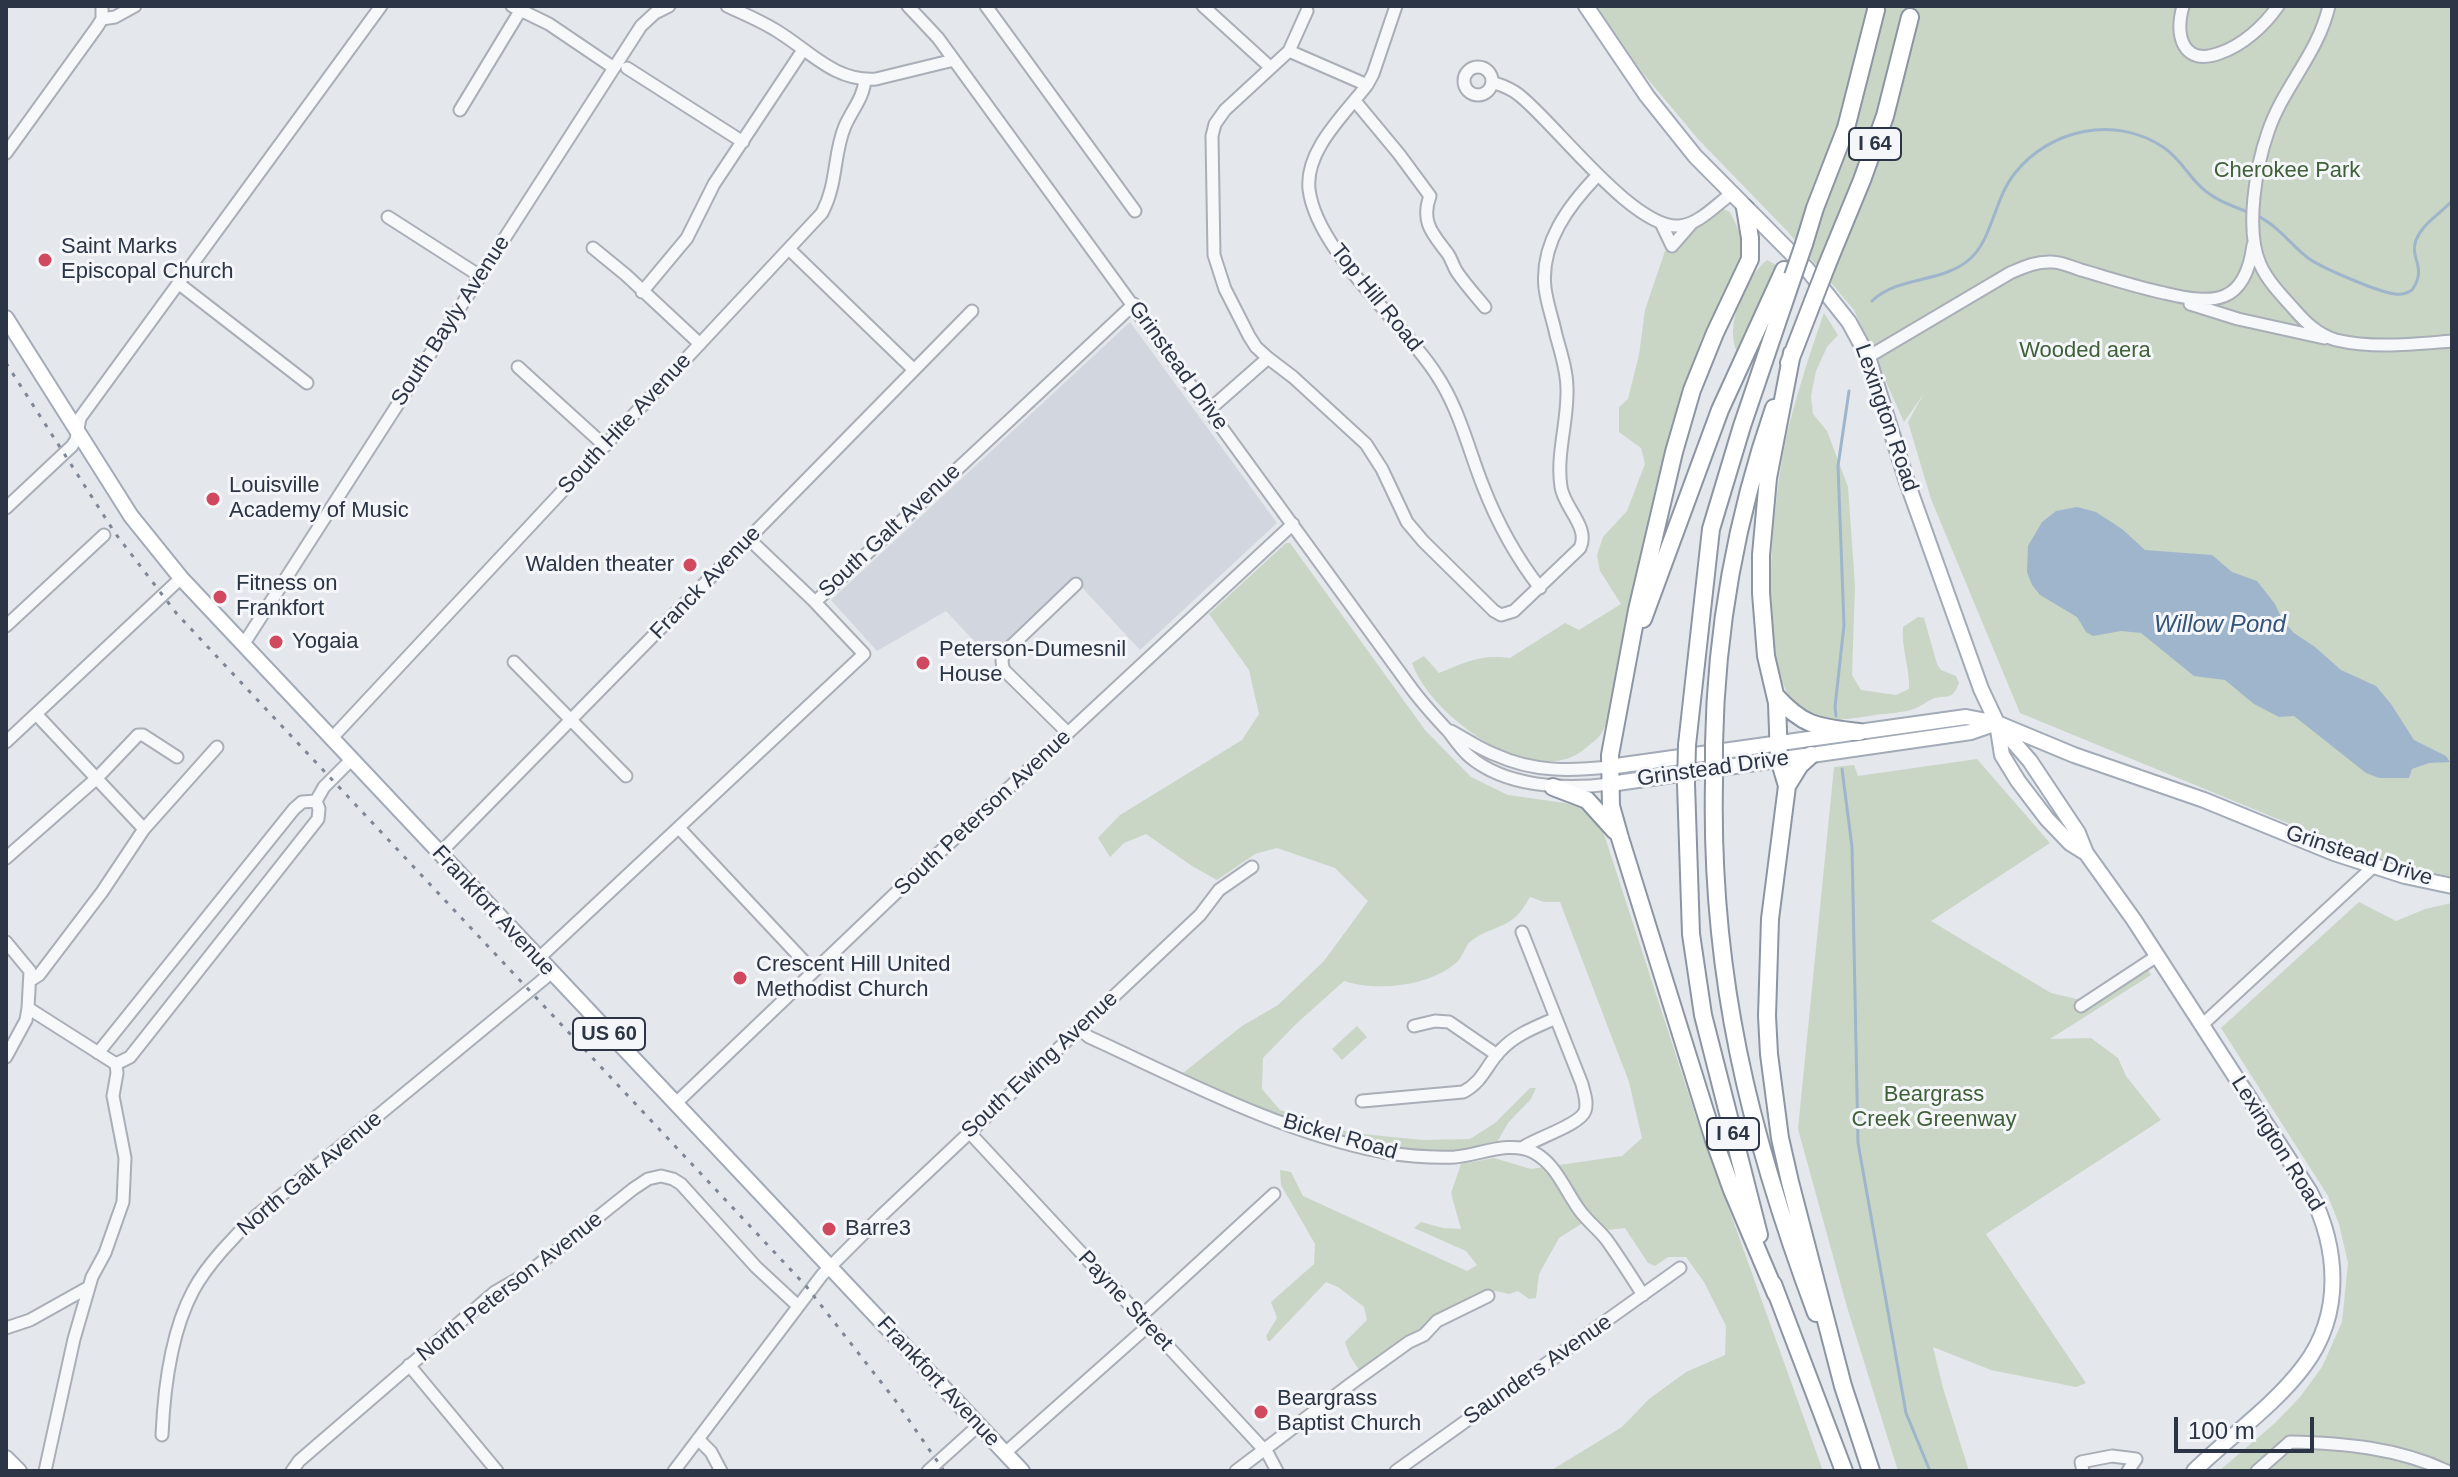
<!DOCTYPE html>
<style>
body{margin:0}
#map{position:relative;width:2458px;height:1477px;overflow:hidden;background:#e4e7ec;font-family:Helvetica,sans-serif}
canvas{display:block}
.frame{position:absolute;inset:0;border:8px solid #2b3545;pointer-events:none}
.scale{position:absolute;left:2174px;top:1417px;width:140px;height:36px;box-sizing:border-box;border:4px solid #2b3545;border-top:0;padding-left:10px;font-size:24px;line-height:28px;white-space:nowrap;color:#2b3545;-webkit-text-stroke:6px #f4f6f9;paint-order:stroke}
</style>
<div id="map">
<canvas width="2458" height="1477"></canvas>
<div class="frame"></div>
<div class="scale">100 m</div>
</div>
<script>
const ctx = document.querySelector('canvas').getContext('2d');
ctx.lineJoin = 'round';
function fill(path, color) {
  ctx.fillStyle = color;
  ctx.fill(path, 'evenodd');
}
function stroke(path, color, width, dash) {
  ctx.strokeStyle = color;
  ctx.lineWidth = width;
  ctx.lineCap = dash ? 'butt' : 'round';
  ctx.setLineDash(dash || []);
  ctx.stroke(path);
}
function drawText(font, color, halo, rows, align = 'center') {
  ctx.font = font + ' Helvetica,sans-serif';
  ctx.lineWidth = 6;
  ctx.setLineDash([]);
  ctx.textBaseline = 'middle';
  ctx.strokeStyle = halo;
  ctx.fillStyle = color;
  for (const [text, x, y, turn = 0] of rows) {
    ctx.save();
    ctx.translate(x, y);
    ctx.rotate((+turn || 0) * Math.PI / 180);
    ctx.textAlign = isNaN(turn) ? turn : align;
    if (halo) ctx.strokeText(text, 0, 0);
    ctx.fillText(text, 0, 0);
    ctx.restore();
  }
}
const built = new Path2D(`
 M1130 322 1277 523 1140 650 1074 579 989 657 946 611 877 651 831 600Z`);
const green = new Path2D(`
 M1596 6H2452V877L2388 862 2341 845 2020 713 1931 499 1908 422 1923 395 1904 422 1854 310 1788 232 1698 139 1641 71Z
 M1721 208 1730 212 1744 241 1743 255 1701 340 1675 415 1614 693C1610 705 1608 724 1601 734 1598 739 1591 743 1587 747 1536 794 1430 716 1412 663L1424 656 1439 673C1466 662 1480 654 1510 658L1565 623 1579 630 1621 604 1600 571 1597 555 1603 537 1627 511 1645 464 1641 448 1619 432V407L1628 399 1639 355 1645 310 1665 251 1679 250C1689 232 1701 216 1721 208Z
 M1767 260 1778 266 1741 350 1737 352C1724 325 1745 278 1767 260Z
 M1824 313 1838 335 1827 347 1816 371 1811 396 1813 414 1827 431 1848 487 1855 586 1852 675 1861 690 1896 695 1909 689C1910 668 1901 648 1903 627L1918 617 1924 618 1937 664 1941 670 1956 676 1959 683C1957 687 1956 691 1953 694 1948 698 1942 696 1935 698 1928 700 1922 706 1914 709 1905 712 1894 713 1884 714 1860 716 1829 726 1807 714 1749 684 1775 488 1787 434 1797 393 1810 353 1824 313Z
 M1286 543H1290L1425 730 1471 777 1508 795 1565 803 1584 809 1602 828 1698 1123 1823 1471H1550L1622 1427 1649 1399 1686 1372 1725 1355 1726 1326 1704 1282 1686 1257H1668L1655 1266 1648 1263 1625 1228 1607 1230 1592 1217 1559 1238 1539 1274 1536 1298 1529 1299 1518 1291 1509 1294 1495 1291 1459 1304 1360 1371 1350 1356 1345 1342 1367 1320 1364 1307 1338 1287 1326 1282 1270 1341H1268L1266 1336 1277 1318 1271 1302 1314 1264 1315 1244 1281 1185 1280 1170 1291 1172 1303 1196 1467 1271 1477 1265 1466 1251 1414 1228 1421 1222 1443 1228 1461 1229 1451 1193 1461 1164 1494 1158 1531 1169 1622 1156 1642 1138 1629 1082 1560 902H1544L1530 897C1511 932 1497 922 1471 941 1465 946 1463 956 1457 962 1431 986 1377 992 1344 981L1296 1024 1263 1058 1262 1089 1280 1110 1352 1133 1423 1140 1470 1139 1495 1123 1530 1088H1536L1531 1099 1508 1123 1496 1144 1458 1152 1387 1148 1335 1136 1266 1113 1183 1073 1242 1026 1278 1005 1324 961 1368 901 1335 868 1277 848 1255 854 1217 880 1192 866 1146 834 1124 843 1110 857 1098 838 1120 815 1242 740 1259 714 1249 670 1209 614Z
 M1977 759 2050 843 1931 921 2051 993 2081 1000 2143 960 2151 975 2050 1039 2091 1038 2118 1058 2126 1076 2161 1120 1986 1234 2086 1383 2076 1387 1991 1370 1933 1347 1943 1388 1969 1471H1898L1847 1307 1798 1129 1834 767 1854 765 1858 776Z
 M2359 902 2396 921 2425 909 2452 903V1471H2219L2275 1423 2300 1397 2322 1367 2342 1322 2348 1263 2339 1224 2328 1196 2221 1028Z
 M1357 1026 1367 1037 1342 1060 1332 1049Z`);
const water = new Path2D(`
 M2077 507 2096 512 2122 529 2145 550 2212 555 2232 572 2257 581 2275 604 2282 619 2294 633 2315 647 2341 670 2376 686 2391 704 2414 740 2446 756 2450 762 2429 763 2412 769 2409 778H2379L2366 773 2294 716 2279 717 2254 704 2225 680 2194 676 2141 633 2121 631 2093 636 2086 632 2077 617 2040 595 2032 585 2027 572 2028 546 2042 522 2056 511Z`);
const stream = new Path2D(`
 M2452 49V68
 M2255 215C2277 224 2290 244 2308 258 2322 268 2378 292 2395 294 2402 295 2406 294 2412 290 2428 267 2409 259 2416 240 2423 223 2440 214 2452 201
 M1872 301C1899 275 1943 284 1971 258 1993 237 1994 199 2015 173 2050 129 2115 115 2163 147 2178 157 2185 170 2196 182 2210 198 2229 205 2248 212
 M1836 716 1835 707 1844 625 1838 466 1849 391
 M1842 769 1852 847 1858 1143 1906 1413 1930 1471`);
const minor = new Path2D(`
 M512 6 549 24 614 68
 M727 6C744 14 761 21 777 31 810 51 835 82 876 79L954 60
 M908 6 938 38 1409 685C1421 702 1435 717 1449 732 1455 740 1461 749 1469 756 1505 787 1565 790 1610 784
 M986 6 1135 211
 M1203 6 1270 67
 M1396 6 1373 74 1367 85C1345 114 1305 150 1309 189 1316 250 1402 321 1436 374 1459 408 1468 448 1483 486 1497 522 1516 557 1540 588
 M2183 6C2175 35 2182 67 2220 53 2243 45 2264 26 2278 6
 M2329 6C2318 54 2283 87 2268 132 2256 166 2245 230 2260 264 2267 280 2281 295 2293 308 2305 322 2318 335 2336 340 2374 349 2414 344 2452 341
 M1307 11 1289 51 1225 110 1215 124 1212 136 1214 255 1225 289 1249 336 1256 347 1268 358 1293 377 1366 444 1382 469 1407 522 1423 541 1494 611 1501 615 1514 611 1580 548C1590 527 1564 508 1561 487 1556 454 1568 422 1567 389 1567 371 1561 353 1556 335 1553 320 1547 304 1545 288 1540 243 1569 205 1598 175
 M102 19 115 17 135 6
 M1289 51 1367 85
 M1464 81a14 14 0 1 1 28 0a14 14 0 1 1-28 0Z
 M627 68 743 142
 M1492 82C1501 85 1511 88 1519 95 1555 123 1633 229 1679 226 1698 225 1716 205 1731 194
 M1355 101 1399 154 1430 196C1420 223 1434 235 1448 254 1452 260 1453 266 1457 272 1465 284 1476 296 1485 307
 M460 110 520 11
 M6 153 97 27 102 19V6
 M388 217 480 276
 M1661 223 1672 246 1692 223
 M593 248 626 275 700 344
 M789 249 913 369
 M178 283 307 383
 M642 292 687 238 714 184 803 50
 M2190 304 2238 319 2324 338
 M1868 357 2010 273C2024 267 2037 261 2052 262 2061 262 2072 267 2081 270 2109 278 2136 287 2164 293 2214 305 2245 305 2253 245
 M518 367 605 446
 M1210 409 1268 358
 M6 508 72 446 76 440 80 418 381 6
 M815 602 1134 304
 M6 626 104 535
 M243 645 641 26 655 13 669 6
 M514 662 626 776
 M36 714 144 829
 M1451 731C1466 739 1480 749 1496 755 1533 772 1570 771 1609 767
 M1068 733 1004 670C1001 663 1001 657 1006 651L1076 584
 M331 739 822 213C838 183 833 154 845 126 852 110 864 97 865 79
 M6 742 181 578
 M316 801 324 787 351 760
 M679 828 813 971
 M439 854 972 311
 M6 858 97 778 138 735H143L177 757
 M1522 932 1582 1084C1584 1093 1588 1102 1585 1111 1580 1125 1536 1138 1522 1148
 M6 942 30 971 28 1008 116 1064 117 1073 113 1096 125 1158 123 1202 105 1253 92 1277 74 1339 45 1471
 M538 959 864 654 813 600 749 539
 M31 980 39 975 102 892 144 829 217 747
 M2081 1006 2157 956
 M2202 1025 2374 866
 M1414 1026 1435 1021 1449 1022 1497 1055
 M1079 1029 1089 1037C1183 1080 1280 1132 1383 1152 1407 1156 1431 1158 1455 1157 1479 1155 1510 1140 1533 1152 1555 1163 1564 1188 1578 1208 1585 1219 1597 1228 1606 1239 1619 1257 1631 1276 1643 1295
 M98 1053 294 809 302 802 316 801 319 809 318 819 130 1057 116 1064
 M6 1057 26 1020 28 1008
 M1362 1101 1463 1092C1483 1082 1486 1065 1501 1050 1516 1034 1536 1027 1556 1018
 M675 1104 900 889 1293 524
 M969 1132 1268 1454 1277 1471
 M1140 1317 1274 1194
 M6 1328 30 1320 89 1287
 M409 1365 497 1471
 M162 1435C164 1390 171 1332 193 1291 206 1266 235 1235 256 1216L551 973
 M698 1439 711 1452 721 1471
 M1005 1453 1147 1327
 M292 1471 299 1461 495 1292 528 1273 633 1189 648 1179 661 1176 673 1179 681 1184 756 1267 798 1306
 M674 1471 822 1275 881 1216 1200 915 1219 890 1252 867
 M928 1471 979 1425
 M1236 1471 1352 1383 1409 1342 1424 1335 1437 1321 1488 1296
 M1396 1471 1680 1268
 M2083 1471 2081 1462 2112 1456 2136 1459 2128 1471
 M2257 1471 2290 1442C2344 1443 2398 1448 2447 1471`);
const major = new Path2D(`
 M1586 6 1647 96 1695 156 1807 269 1849 322 1868 357 1907 482 1981 689 1997 723 2002 755 2018 781 2047 819 2070 843 2086 853
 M6 318 131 516 181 578 1022 1471
 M1997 723 2030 761 2078 833 2086 853 2134 920 2310 1192C2338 1247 2344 1313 2304 1366 2274 1406 2230 1436 2194 1471
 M1609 767 1966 717 1997 723 2074 755 2204 800 2334 853 2405 876 2452 886
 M1610 784 1971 732 1997 723
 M6 1458 19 1471`);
const highway = new Path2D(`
 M1745 208 1750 238V259L1715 333 1692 390 1674 452 1637 610 1610 755 1611 806 1620 838 1714 1140 1732 1190 1776 1294
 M1804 244 1815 208 1846 128 1876 10
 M1827 265 1862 180 1885 116 1910 17
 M1792 353 1768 478 1761 555V593L1766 656 1777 703 1779 759 1787 786 1770 919 1767 1016 1769 1054 1780 1138 1790 1182 1843 1386 1871 1471
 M1789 363 1813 301
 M1643 619 1720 410 1784 270
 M1776 696C1804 727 1818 727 1859 732
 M1714 744C1716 631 1737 515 1774 408
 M1687 745 1711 529 1742 426 1793 276
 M1714 782C1710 974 1749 1134 1816 1313
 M1686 784 1691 934 1703 1015 1759 1235
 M1787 786 1800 765 1811 755
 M1553 787 1587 800 1615 831
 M1773 1284 1844 1471`);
const rail = new Path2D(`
 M6 363 115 533 177 614 806 1286 895 1400 944 1471`);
const highwayBridge = new Path2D(`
 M1793 276 1804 244
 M1813 301 1827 265
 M1714 782V744
 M1686 784 1687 745`);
const markers = [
 [45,260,8,"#d1495f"],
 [213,499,8,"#d1495f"],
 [690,565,8,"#d1495f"],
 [220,597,8,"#d1495f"],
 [276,642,8,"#d1495f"],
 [923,663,8,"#d1495f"],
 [740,978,8,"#d1495f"],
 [829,1229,8,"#d1495f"],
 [1261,1412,8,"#d1495f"]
];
const shields = [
 [1875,144,52],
 [609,1034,72],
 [1733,1134,52]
];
const shieldNames = [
 ["I 64",1875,144],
 ["US 60",609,1034],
 ["I 64",1733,1134]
];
const parkNames = [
 ["Cherokee Park",2287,171],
 ["Wooded aera",2085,351],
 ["Beargrass",1934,1095],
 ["Creek Greenway",1934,1120]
];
const poiNames = [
 ["Saint Marks",61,247],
 ["Episcopal Church",61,272],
 ["Louisville",229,486],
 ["Academy of Music",229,511],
 ["Walden theater",674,565,"right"],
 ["Fitness on",236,584],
 ["Frankfort",236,609],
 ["Yogaia",292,642],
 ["Peterson-Dumesnil",939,650],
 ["House",939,675],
 ["Crescent Hill United",756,965],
 ["Methodist Church",756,990],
 ["Barre3",845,1229],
 ["Beargrass",1277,1399],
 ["Baptist Church",1277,1424]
];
const streetNames = [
 ["Top Hill Road",1376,298,51],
 ["South Bayly Avenue",451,321,-57],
 ["Grinstead Drive",1178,366,54],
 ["Lexington Road",1886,418,71],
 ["South Hite Avenue",625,424,-47],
 ["South Galt Avenue",890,531,-43],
 ["Franck Avenue",706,583,-46],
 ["Grinstead Drive",1713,769,-8],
 ["South Peterson Avenue",983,813,-43],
 ["Grinstead Drive",2359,856,18],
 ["Frankfort Avenue",493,911,47],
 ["South Ewing Avenue",1040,1065,-43],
 ["Bickel Road",1340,1137,16],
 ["Lexington Road",2277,1144,58],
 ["North Galt Avenue",310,1174,-40],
 ["North Peterson Avenue",510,1287,-38],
 ["Payne Street",1125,1301,47],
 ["Saunders Avenue",1538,1370,-35],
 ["Frankfort Avenue",938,1382,47]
];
const waterNames = [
 ["Willow Pond",2220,625]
];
fill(built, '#d2d6de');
fill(green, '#c9d6c5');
fill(water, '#9fb5cc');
stroke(stream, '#9fb5cc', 3);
stroke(minor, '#a9aeb7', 15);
stroke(major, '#a3abb8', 18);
stroke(highway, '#8b95a3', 20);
stroke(minor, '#f7f8fa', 11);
stroke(major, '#fff', 14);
stroke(highway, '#fff', 16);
stroke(rail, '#7d8796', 3, [4, 8]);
stroke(highwayBridge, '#8b95a3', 20, []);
stroke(highwayBridge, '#fff', 16);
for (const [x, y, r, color] of markers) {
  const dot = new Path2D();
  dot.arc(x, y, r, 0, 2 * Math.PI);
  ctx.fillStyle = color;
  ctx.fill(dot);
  stroke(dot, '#f4f6f9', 3);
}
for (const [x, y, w] of shields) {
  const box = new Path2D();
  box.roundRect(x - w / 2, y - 16, w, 32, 6);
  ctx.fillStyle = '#f4f6f9';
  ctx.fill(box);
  stroke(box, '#2b3545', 2);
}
drawText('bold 20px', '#2b3545', null, shieldNames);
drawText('22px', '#406138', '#f4f6f9', parkNames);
drawText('22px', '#2b3545', '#f4f6f9', poiNames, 'left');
drawText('22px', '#2b3545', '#f4f6f9', streetNames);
drawText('italic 24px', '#34547a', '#f4f6f9', waterNames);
</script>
